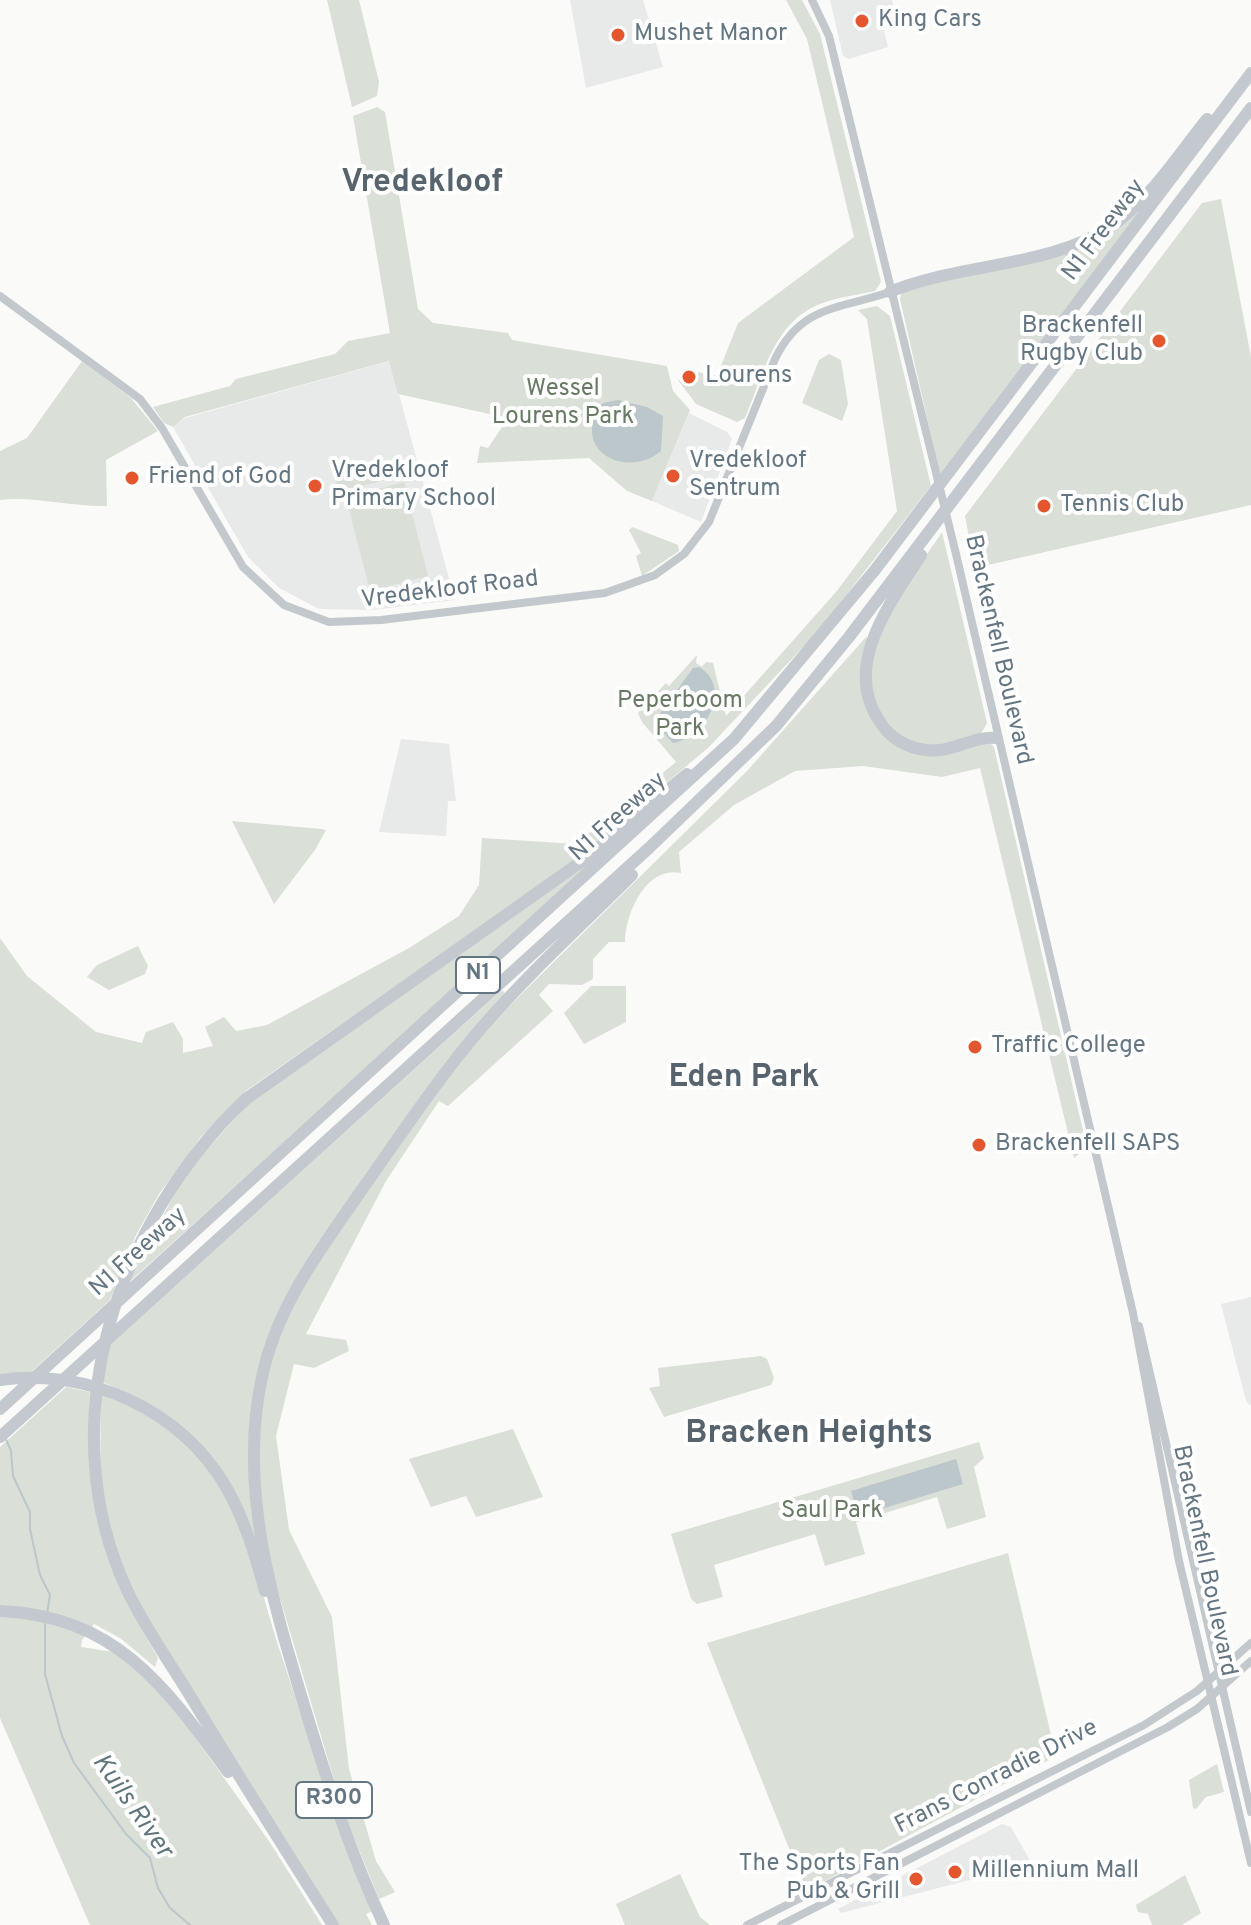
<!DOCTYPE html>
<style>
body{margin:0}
canvas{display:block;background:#fafaf8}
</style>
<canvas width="1251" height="1925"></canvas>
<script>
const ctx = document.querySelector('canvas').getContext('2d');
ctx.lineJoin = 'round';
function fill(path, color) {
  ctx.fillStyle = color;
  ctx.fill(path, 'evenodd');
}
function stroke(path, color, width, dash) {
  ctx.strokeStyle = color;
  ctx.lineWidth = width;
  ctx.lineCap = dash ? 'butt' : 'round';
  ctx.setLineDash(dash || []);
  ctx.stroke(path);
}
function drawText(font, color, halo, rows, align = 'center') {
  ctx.font = font + ' Overpass,sans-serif';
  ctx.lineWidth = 8;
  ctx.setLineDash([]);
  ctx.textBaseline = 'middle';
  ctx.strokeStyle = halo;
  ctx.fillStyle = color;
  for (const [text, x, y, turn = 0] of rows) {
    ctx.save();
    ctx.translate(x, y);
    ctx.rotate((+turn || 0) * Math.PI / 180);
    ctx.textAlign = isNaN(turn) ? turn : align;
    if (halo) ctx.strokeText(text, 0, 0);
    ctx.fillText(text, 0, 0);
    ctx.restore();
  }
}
const built = new Path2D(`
 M570 0H643L663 67 586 88Z
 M830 0H892L895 11 884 31 888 47 849 59 843 56Z
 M390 361 455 600 372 610 319 609 279 588 248 557 173 427 185 418Z
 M689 413 727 432 732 439 701 522 652 501Z
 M401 739 449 744 456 801H448L446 836 379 832Z
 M1251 1297V1406L1246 1401 1221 1304Z
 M1002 1824 1011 1827 1032 1864 841 1913 838 1909Z`);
const green = new Path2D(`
 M327 0H359L379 82 377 96 352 107Z
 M786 0H802L820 34 881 282 875 291C856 295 833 298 815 306 772 326 762 379 745 418L737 422 696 404 678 380 695 383 698 372 717 376 738 323 854 237 807 39Z
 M377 107 385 112 418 309 433 323 508 333 512 340 667 366 673 391 690 410 652 501 627 491 589 458 477 463 480 446 488 448 508 418 398 394 389 361 185 417 173 427 164 423 153 407 230 386 236 379 335 354 348 341 390 333 353 116Z
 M1221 199 1251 357V505L975 568 965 516 1202 203Z
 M1148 200 940 475 900 299 902 291 1064 250Z
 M877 306 890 316 931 486 819 630 709 747 571 863 247 1090 200 1138 159 1194 136 1235 110 1300 31 1372 0 1374V938L27 976 96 1032 142 1043 146 1032 173 1022 183 1039V1053L213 1046 205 1027 224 1017 236 1031 267 1025 409 948 459 916 479 885 482 838 576 844 676 762 642 722 638 713 666 683 669 686 697 655 696 663 702 667 706 662 713 663 726 716 836 592 897 511 867 319 858 310Z
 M829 354 841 360 848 404 842 421 802 403 819 360Z
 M82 361 131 398 158 431 106 460 107 506C70 507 33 496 0 500V451L27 438Z
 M396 460 400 476 339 492 335 476Z
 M404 482 428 576 370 591 346 498Z
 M632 527 678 545 679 551 642 576 636 556 641 553 629 530Z
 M942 532 987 723 981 734C945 745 922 756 891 727 832 674 910 581 942 532Z
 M866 637 870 640 865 696 910 749 989 742 994 747 1087 1148 1074 1158 980 768 942 777 863 766 795 771 734 805 679 852 681 873C646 865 625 914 625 942H609L593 959V979L582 985 549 984 539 995 553 1011 448 1106 439 1101 386 1181 306 1334 346 1340 349 1351 314 1368 294 1364 276 1436 289 1530 332 1617 349 1769 376 1861 395 1892 379 1899 343 1810 274 1578 259 1494 260 1405 270 1359 300 1287 447 1078 495 1020 747 771Z
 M232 821 321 829 326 830 315 850 274 904Z
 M586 865 588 867 127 1284 186 1172 254 1098Z
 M138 946 148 966 145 974 109 990 87 977 97 965Z
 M591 986H626V1022L584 1044 564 1013Z
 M502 990 508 996 333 1226 258 1378 257 1546C213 1460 199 1419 102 1382L109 1346Z
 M761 1356 767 1359 774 1378 771 1385 664 1417 649 1388 660 1386 658 1368Z
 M66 1387 90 1392C83 1498 105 1567 158 1658L155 1667 120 1638 94 1624 82 1640 81 1647 114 1652 142 1673 169 1701 269 1841 322 1925H90L0 1718V1447Z
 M101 1393C146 1410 189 1438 216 1479 249 1530 262 1597 281 1654 309 1741 339 1826 373 1911L366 1914 372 1925H338L135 1598 110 1532 100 1480Z
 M513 1429 543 1497 476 1517 466 1496 431 1507 409 1459Z
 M979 1442 984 1458 974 1467 986 1517 947 1529 937 1497 856 1522 865 1554 825 1566 815 1534 714 1565 723 1597 697 1604 691 1599 671 1534Z
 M1008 1553 1056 1756 806 1891 707 1643Z
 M1217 1764 1224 1792 1206 1797 1196 1809 1193 1808 1189 1780Z
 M680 1874 700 1917 710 1925H625L616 1904Z
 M1185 1875 1201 1913 1182 1925H1152L1148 1914 1138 1912 1136 1905Z`);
const water = new Path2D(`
 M618 400 647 407 663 416 661 451C625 481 568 448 603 403Z
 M699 667C734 688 705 738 673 743L657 726V718L693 668Z
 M956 1459 963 1484 858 1516 851 1491Z`);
const stream = new Path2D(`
 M5 1437 11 1451 13 1476 30 1512V1529L40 1575 50 1595 47 1614
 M45 1624V1674L62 1736 74 1763 126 1834 150 1858 158 1888 170 1908 190 1925`);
const minor = new Path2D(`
 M812 0 829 36 956 554 1133 1313 1179 1561 1251 1863
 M0 296 140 399 162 428 243 567 284 605 329 622 381 620 605 593 655 575 684 554 709 522 775 359C801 305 840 309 890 292
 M1139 1326 1251 1812
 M747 1925 1144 1725 1197 1691 1251 1643
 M781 1925 1168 1727 1197 1709 1251 1661`);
const highway = new Path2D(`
 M890 292C958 263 1051 268 1113 225 1151 198 1178 155 1207 119
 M921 555C891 602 841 666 880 722 890 738 907 748 926 750 951 754 973 735 997 738
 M0 1380C87 1367 182 1410 226 1487 245 1520 255 1555 265 1591
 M0 1409 734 739 875 570 1251 73
 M0 1437 649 848 776 726 849 637 1251 108
 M0 1611C116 1616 165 1686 228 1772
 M333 1925C284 1848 236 1772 189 1694 168 1660 144 1626 127 1590 49 1422 117 1220 246 1099L585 859 687 774
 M384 1925C352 1857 329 1787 307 1715 274 1606 237 1491 262 1377 277 1306 320 1250 361 1191 400 1136 438 1078 483 1026 529 973 582 925 632 875`);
const markers = [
 [862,21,8,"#e4572e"],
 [618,35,8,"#e4572e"],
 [1159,341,8,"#e4572e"],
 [689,377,8,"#e4572e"],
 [673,476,8,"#e4572e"],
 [132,478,8,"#e4572e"],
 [315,486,8,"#e4572e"],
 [1044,506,8,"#e4572e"],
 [975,1047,8,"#e4572e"],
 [979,1145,8,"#e4572e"],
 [955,1872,8,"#e4572e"],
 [916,1879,8,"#e4572e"]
];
const shields = [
 [478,975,44],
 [334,1800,76]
];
const shieldNames = [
 ["N1",478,975],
 ["R300",334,1800]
];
const poiNames = [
 ["King Cars",878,21],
 ["Mushet Manor",634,35],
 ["Brackenfell",1143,327,"right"],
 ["Rugby Club",1143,355,"right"],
 ["Lourens",705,377],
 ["Vredekloof",689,462],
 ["Sentrum",689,490],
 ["Vredekloof",331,472],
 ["Primary School",331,500],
 ["Friend of God",148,478],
 ["Tennis Club",1060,506],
 ["Traffic College",991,1047],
 ["Brackenfell SAPS",995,1145],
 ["The Sports Fan",900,1865,"right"],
 ["Pub & Grill",900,1893,"right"],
 ["Millennium Mall",971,1872]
];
const streetNames = [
 ["N1 Freeway",1105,231,-53],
 ["Vredekloof Road",450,591,-7],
 ["Brackenfell Boulevard",997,650,77],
 ["N1 Freeway",619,818,-42],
 ["N1 Freeway",139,1253,-42],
 ["Brackenfell Boulevard",1203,1561,78],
 ["Frans Conradie Drive",997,1778,-27]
];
const parkNames = [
 ["Wessel",563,390],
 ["Lourens Park",563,418],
 ["Peperboom",680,702],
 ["Park",680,730],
 ["Saul Park",832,1512]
];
const waterNames = [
 ["Kuils River",131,1807,55]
];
const districtNames = [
 ["Vredekloof",422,185],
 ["Eden Park",744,1080],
 ["Bracken Heights",809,1436]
];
fill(built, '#e8e9e9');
fill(green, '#dadfd7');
fill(water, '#bbc7cb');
stroke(stream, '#bbc7cb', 2);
stroke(minor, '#c3c8cc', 8);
stroke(highway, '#c3c9ce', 12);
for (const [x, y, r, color] of markers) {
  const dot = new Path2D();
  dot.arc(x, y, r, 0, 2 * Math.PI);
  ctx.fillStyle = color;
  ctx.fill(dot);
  stroke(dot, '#fff', 3);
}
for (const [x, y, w] of shields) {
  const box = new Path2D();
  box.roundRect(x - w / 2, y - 18, w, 36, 6);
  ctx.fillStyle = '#fff';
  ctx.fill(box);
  stroke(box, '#657683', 2);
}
drawText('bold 22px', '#657683', null, shieldNames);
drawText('24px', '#657683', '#fff', poiNames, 'left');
drawText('24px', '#657683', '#fff', streetNames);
drawText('24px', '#687a64', '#fff', parkNames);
drawText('italic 26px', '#60757c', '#fff', waterNames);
drawText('bold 32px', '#57646e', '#fff', districtNames);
</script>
